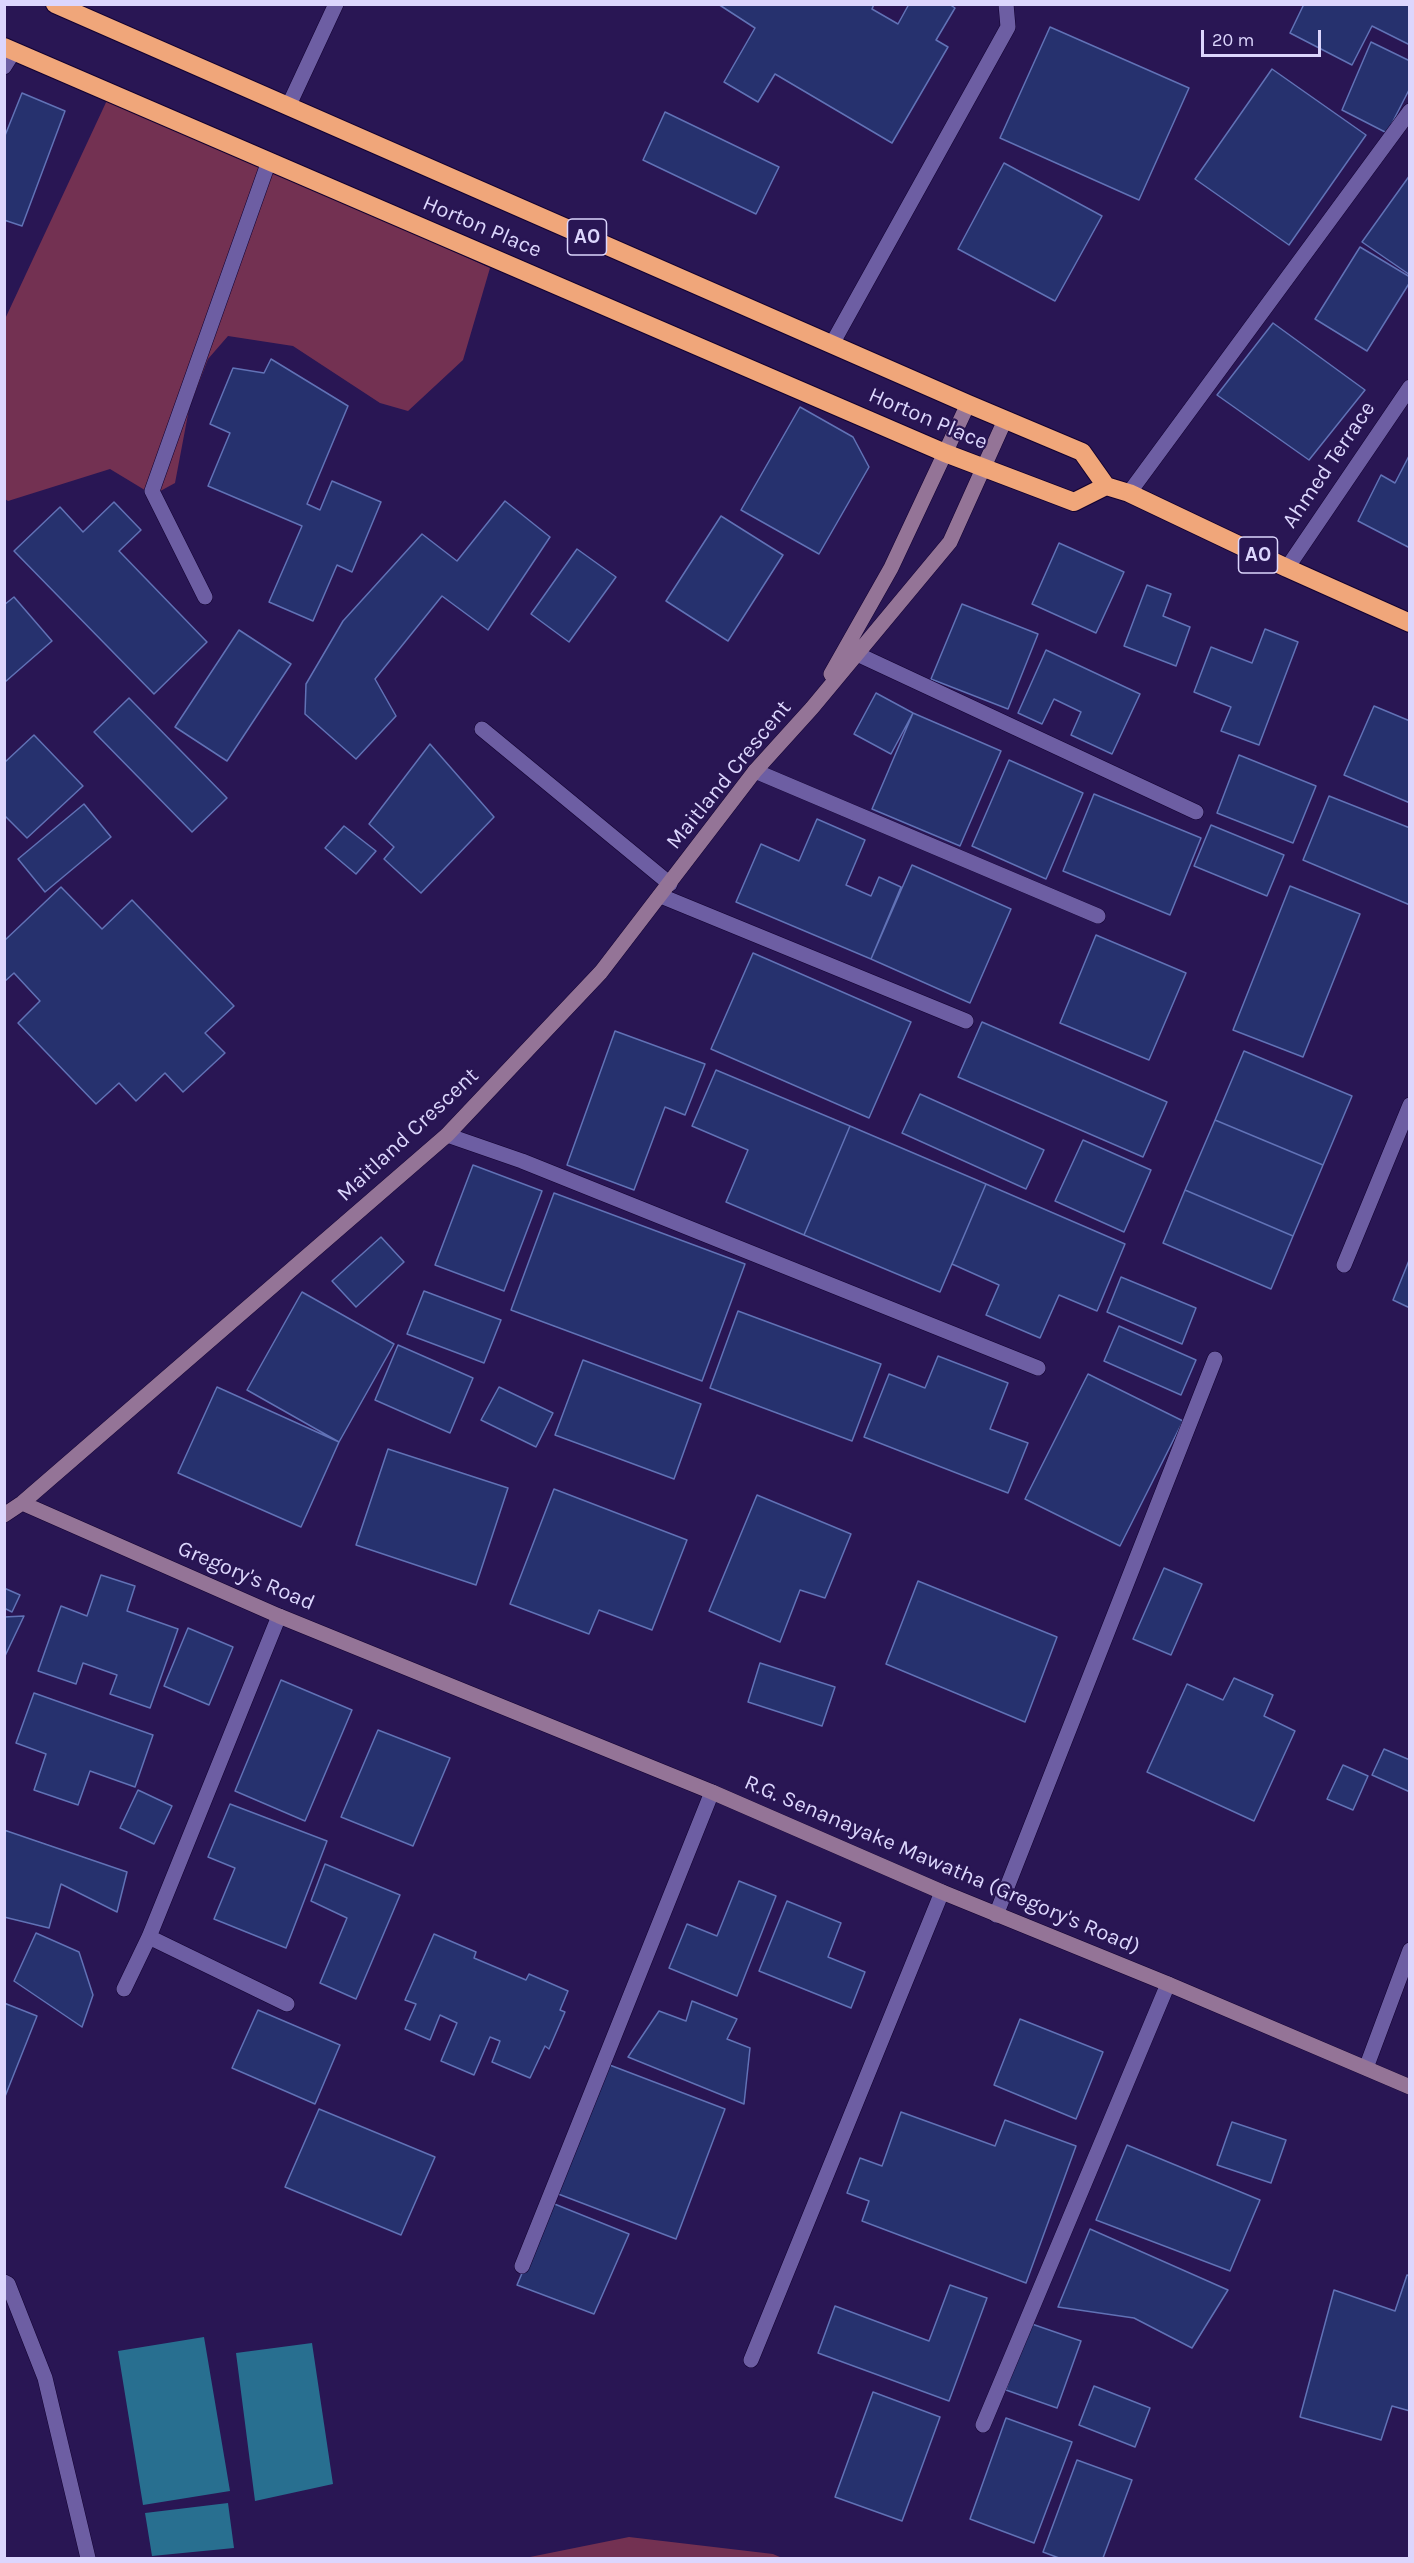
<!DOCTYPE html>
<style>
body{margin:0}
#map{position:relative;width:1414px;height:2563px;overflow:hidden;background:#291654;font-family:Karla,sans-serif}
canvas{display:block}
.frame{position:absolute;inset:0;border:6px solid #dcd6fd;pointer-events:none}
.scale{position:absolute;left:1201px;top:30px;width:120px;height:27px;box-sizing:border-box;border:3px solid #dcd6fd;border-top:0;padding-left:8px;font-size:18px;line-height:21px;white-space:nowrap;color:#dcd6fd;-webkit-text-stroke:4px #291654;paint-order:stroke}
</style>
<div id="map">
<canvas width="1414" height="2563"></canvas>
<div class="frame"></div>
<div class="scale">20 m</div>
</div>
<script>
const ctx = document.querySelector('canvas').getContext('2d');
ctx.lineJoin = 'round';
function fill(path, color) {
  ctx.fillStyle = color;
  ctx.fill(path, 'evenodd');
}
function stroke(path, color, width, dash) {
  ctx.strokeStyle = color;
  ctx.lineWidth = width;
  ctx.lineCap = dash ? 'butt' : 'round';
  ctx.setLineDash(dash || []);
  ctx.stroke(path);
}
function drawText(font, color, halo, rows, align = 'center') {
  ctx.font = font + ' Karla,sans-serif';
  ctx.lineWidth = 4.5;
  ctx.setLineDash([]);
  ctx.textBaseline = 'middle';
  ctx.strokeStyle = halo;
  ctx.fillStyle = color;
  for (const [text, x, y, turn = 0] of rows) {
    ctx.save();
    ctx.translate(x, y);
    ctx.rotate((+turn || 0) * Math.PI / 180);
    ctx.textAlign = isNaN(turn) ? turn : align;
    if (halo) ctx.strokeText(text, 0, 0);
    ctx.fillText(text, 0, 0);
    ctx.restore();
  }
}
const green = new Path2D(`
 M109 96 490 268 463 360 408 411 380 403 293 346 228 336 208 359 189 409 175 483 153 495 110 469 8 501 5 499V319Z
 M629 2537 773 2554 782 2558H525Z`);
const water = new Path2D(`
 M204 2337 230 2491 143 2505 118 2351Z
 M312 2343 333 2484 255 2501 236 2353Z
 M228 2503 234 2548 152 2556 145 2513Z`);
const building = new Path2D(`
 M718 4H874L872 9 898 24 909 4H949L955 8 936 40 948 47 892 143 775 74 758 102 724 82 755 28Z
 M1304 4H1410V45L1372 26 1352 65 1290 33Z
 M1050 27 1189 88 1139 200 1000 138Z
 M1371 42 1410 61V88L1387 133 1342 110Z
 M1272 69 1366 135 1289 245 1195 179Z
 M22 93 65 111 22 226 4 220V138Z
 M665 112 779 167 756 214 643 160Z
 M1004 163 1102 216 1055 301 958 249Z
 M1410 175V275L1362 242Z
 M1360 247 1410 277V282L1367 351 1315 319Z
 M1273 323 1365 390 1309 460 1217 395Z
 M271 359 348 406 307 504 320 510 332 481 381 502 352 572 337 565 313 621 269 602 302 526 208 486 230 433 210 424 233 368 264 373Z
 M800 407 853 437 869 467 819 554 741 510Z
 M1410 454V548L1358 521 1381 475 1395 483Z
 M505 501 550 537 488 630 442 596 375 679 396 716 356 759 305 714 306 684 343 621 422 534 457 561Z
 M114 502 141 530 119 551 207 642 154 694 14 551 60 507 83 532Z
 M721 516 783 555 728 641 666 601Z
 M1059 543 1124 572 1096 633 1032 604Z
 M577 549 616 577 569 642 531 614Z
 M1147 585 1171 594 1163 616 1190 627 1176 666 1124 646Z
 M14 597 52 641 5 682 4 605Z
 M962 604 1038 634 1008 709 931 679Z
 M1265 629 1298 642 1259 745 1221 731 1231 707 1194 692 1211 647 1252 663Z
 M239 630 291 664 227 761 175 727Z
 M1046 650 1140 694 1112 754 1071 735 1081 712 1054 699 1042 724 1018 713Z
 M876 693 913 713 891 754 854 734Z
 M129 698 227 798 192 832 94 732Z
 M1374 706 1410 721V803L1344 775Z
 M913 713 1001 751 960 846 872 809Z
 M34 735 83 786 27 838 4 815V763Z
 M430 744 494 817 421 893 384 859 394 847 369 824Z
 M1239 755 1316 786 1293 843 1217 813Z
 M1009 760 1083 793 1046 879 972 846Z
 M1094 794 1201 838 1170 915 1063 871Z
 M1329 796 1410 828V905L1303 860Z
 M84 804 111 837 45 892 18 859Z
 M817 819 865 840 846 885 871 896 879 877 901 887 871 959 736 902 761 844 799 861Z
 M1211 825 1284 855 1267 896 1194 866Z
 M344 826 376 851 356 874 325 848Z
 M912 865 1011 909 970 1003 871 959Z
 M1290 886 1360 914 1303 1057 1233 1030Z
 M61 887 102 929 132 900 234 1006 205 1033 225 1053 183 1092 165 1073 136 1101 119 1083 96 1104 18 1023 40 1001 14 973 4 982V941Z
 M1096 935 1186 973 1149 1060 1060 1023Z
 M753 953 911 1022 869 1118 711 1049Z
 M982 1022 1167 1102 1143 1157 958 1077Z
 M615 1031 705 1064 685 1115 665 1107 634 1190 567 1165Z
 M1244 1051 1352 1096 1323 1165 1215 1120Z
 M716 1070 850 1126 804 1235 726 1202 748 1150 692 1126Z
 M920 1094 1044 1150 1026 1189 902 1133Z
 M1215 1120 1323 1165 1293 1236 1185 1190Z
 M850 1126 986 1184 940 1292 804 1235Z
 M1083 1140 1151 1170 1124 1232 1055 1201Z
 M473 1165 542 1191 504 1291 435 1265Z
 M986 1184 1125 1244 1097 1311 1059 1295 1040 1338 986 1315 999 1285 952 1264Z
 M1185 1190 1293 1236 1271 1289 1163 1243Z
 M554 1193 745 1264 702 1381 511 1310Z
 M381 1237 404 1262 356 1307 332 1281Z
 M1410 1258V1308L1393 1300Z
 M1121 1277 1196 1308 1182 1344 1107 1312Z
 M424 1291 501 1320 484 1363 407 1334Z
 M302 1292 394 1344 339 1442 247 1390Z
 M738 1311 881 1364 852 1441 710 1388Z
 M1119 1326 1196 1360 1181 1395 1104 1361Z
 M398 1345 473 1378 450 1433 375 1400Z
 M938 1356 1008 1383 990 1429 1028 1443 1008 1493 864 1437 889 1374 925 1388Z
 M583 1360 701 1404 674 1479 555 1435Z
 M1088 1374 1183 1421 1120 1546 1025 1499Z
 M217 1387 339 1442 301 1527 178 1473Z
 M499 1387 553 1413 536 1447 481 1420Z
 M388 1449 508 1488 476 1585 356 1545Z
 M554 1489 687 1540 652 1630 599 1610 589 1634 510 1604Z
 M757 1495 851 1534 825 1598 800 1590 780 1642 709 1611Z
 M1164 1568 1202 1584 1171 1655 1133 1639Z
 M101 1575 135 1586 127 1611 178 1629 150 1708 110 1694 117 1675 83 1663 76 1684 38 1671 61 1606 87 1616Z
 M918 1581 1057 1637 1025 1722 886 1664Z
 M4 1588 20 1595 12 1612 4 1608Z
 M24 1616 4 1658V1617Z
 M188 1628 233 1647 209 1705 164 1686Z
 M760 1663 835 1687 822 1726 748 1702Z
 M1234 1678 1273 1695 1264 1716 1295 1731 1254 1821 1147 1772 1187 1684 1223 1700Z
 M281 1680 352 1710 305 1821 235 1791Z
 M34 1693 153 1735 135 1787 90 1771 78 1805 34 1790 46 1754 16 1743Z
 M378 1730 450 1758 413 1846 341 1817Z
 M1384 1749 1410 1760V1792L1372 1775Z
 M1343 1765 1368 1776 1353 1810 1327 1799Z
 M138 1790 172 1806 154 1844 120 1828Z
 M230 1804 327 1841 286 1948 214 1919 235 1868 208 1857Z
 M4 1830 127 1872 117 1912 61 1884 49 1928 4 1917Z
 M325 1864 400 1895 356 1999 320 1983 347 1918 311 1901Z
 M739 1881 776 1896 737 1996 669 1968 687 1924 717 1936Z
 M787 1901 841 1923 828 1957 865 1972 851 2008 759 1971Z
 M36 1933 79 1952 93 1995 82 2027 14 1981Z
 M434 1934 476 1952 474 1958 526 1980 529 1974 568 1991 560 2010 565 2012 549 2049 545 2046 530 2078 492 2062 500 2041 490 2037 474 2075 441 2061 457 2023 440 2015 430 2040 405 2029 416 2004 405 2000Z
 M692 2001 737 2019 727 2039 750 2048 744 2104 628 2057 659 2011 686 2021Z
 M4 2003 37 2016 4 2099Z
 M258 2010 340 2045 315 2104 232 2068Z
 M1020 2019 1103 2052 1076 2119 994 2085Z
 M607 2064 725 2109 676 2239 553 2192Z
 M319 2109 435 2157 401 2235 285 2187Z
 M901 2112 995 2146 1005 2120 1076 2146 1026 2283 862 2221 869 2201 847 2193 860 2158 882 2166Z
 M1232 2122 1286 2140 1271 2183 1217 2165Z
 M1127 2145 1260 2200 1230 2271 1096 2220Z
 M552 2203 629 2234 594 2314 517 2285Z
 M1090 2229 1228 2290 1192 2348 1134 2318 1058 2307Z
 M1407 2275 1410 2276V2411L1392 2406 1381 2440 1300 2417 1334 2290 1395 2311Z
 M950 2285 987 2298 949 2401 818 2353 835 2306 929 2341Z
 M1029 2323 1081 2341 1057 2408 1006 2390Z
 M1094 2386 1150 2408 1135 2447 1079 2425Z
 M873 2392 940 2417 902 2521 835 2497Z
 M1006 2418 1072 2442 1034 2543 970 2519Z
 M1077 2460 1132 2480 1103 2558H1059L1043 2552Z`);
const lane = new Path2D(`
 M4 67 14 51
 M832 344 1008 27 1006 4
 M205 597 152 491 269 161
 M4 2282 8 2284 45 2378 88 2558`);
const street = new Path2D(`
 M288 107 336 4
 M1129 493 1410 111
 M1287 568 1410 387
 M857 654 1196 812
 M482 729 670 884
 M755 771 1098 916
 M661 896 966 1021
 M447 1135 522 1161 1038 1368
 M1344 1265 1410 1105
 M996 1915 1215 1359
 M149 1937 287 2004
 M124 1989 149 1937 279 1616
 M1366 2068 1410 1950
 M522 2266 712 1792
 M751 2360 942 1892
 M983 2425 1168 1984`);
const secondary = new Path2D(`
 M831 674 891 568 968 404
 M22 1503 279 1616 712 1792 942 1892 1168 1984 1410 2087
 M4 1515 22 1503 447 1135 601 972 755 771 812 708 950 542 1005 420`);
const highway = new Path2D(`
 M55 4 968 404 1082 452 1106 486 1129 493 1287 568 1410 623
 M4 47 945 453 1074 502 1106 486`);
const shields = [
 [587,237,39],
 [1258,555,39]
];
const shieldNames = [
 ["A0",587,237],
 ["A0",1258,555]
];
const streetNames = [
 ["Horton Place",482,227,23],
 ["Horton Place",928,419,23],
 ["Ahmed Terrace",1329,465,-56],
 ["Maitland Crescent",729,775,-51],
 ["Maitland Crescent",408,1135,-43],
 ["Gregory's Road",246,1576,23],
 ["R.G. Senanayake Mawatha (Gregory's Road)",942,1865,23]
];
fill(green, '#733152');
fill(water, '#286f90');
fill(building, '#26316e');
stroke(building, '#6172b6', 1.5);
stroke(lane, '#120230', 16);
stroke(street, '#120230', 16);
stroke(secondary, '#120230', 16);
stroke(highway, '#120230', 20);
stroke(lane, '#6d5ea3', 15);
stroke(street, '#6d5ea3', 15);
stroke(secondary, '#947497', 15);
stroke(highway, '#f0a67a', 18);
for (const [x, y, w] of shields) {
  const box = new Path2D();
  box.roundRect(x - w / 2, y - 18, w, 36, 4.5);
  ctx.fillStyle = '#291654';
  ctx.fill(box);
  stroke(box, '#dcd6fd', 1.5);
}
drawText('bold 21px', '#dcd6fd', null, shieldNames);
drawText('22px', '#dcd6fd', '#291654', streetNames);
</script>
